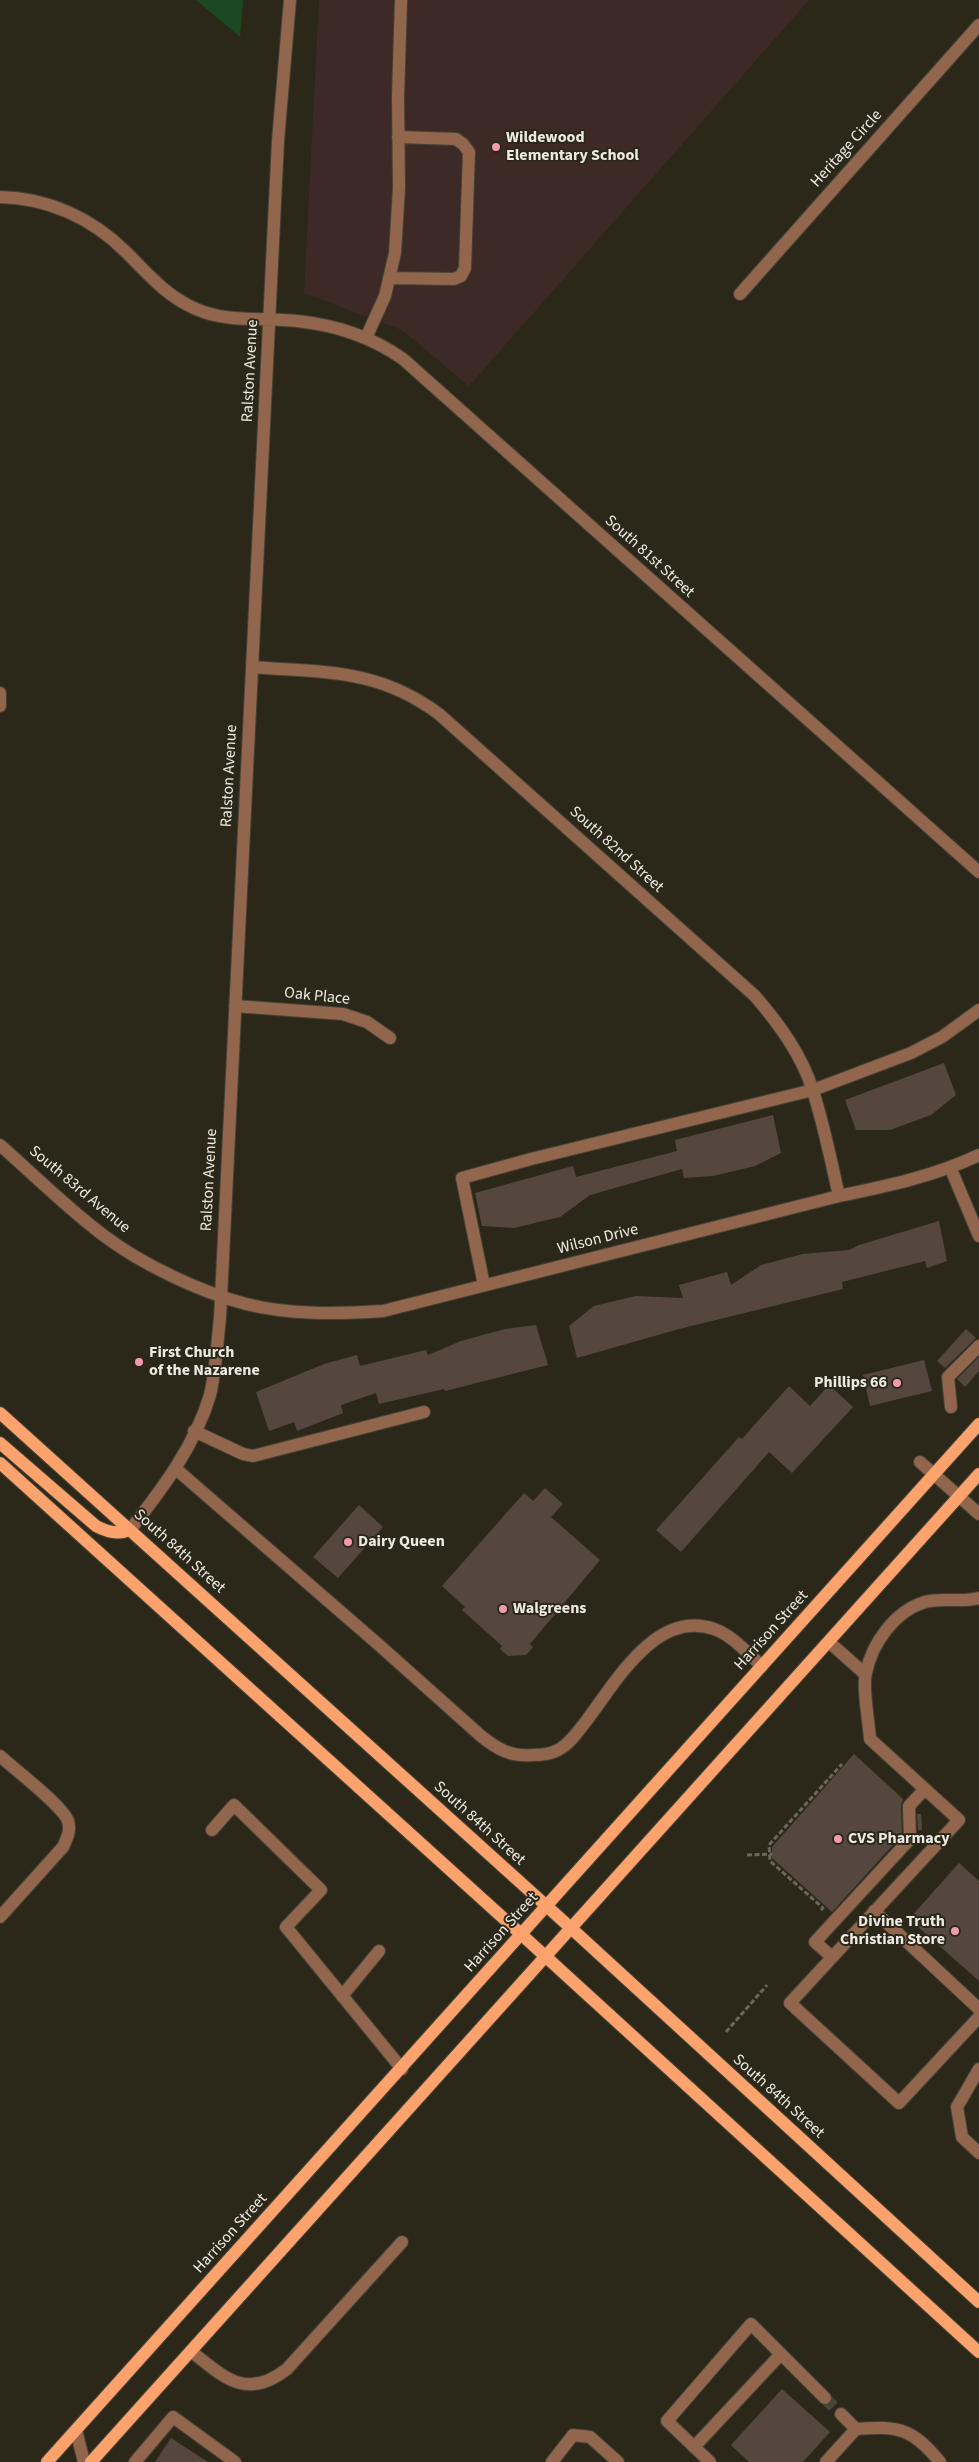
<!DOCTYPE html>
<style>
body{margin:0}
canvas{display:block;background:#2b281a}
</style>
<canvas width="979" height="2462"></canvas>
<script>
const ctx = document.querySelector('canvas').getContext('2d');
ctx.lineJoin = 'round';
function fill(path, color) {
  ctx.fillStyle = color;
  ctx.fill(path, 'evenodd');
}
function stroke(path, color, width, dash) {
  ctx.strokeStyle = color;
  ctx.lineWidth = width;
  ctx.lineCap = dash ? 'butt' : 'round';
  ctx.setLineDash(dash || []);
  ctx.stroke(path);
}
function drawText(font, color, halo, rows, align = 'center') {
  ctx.font = font + ' "Source Sans 3",sans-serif';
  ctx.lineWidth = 4;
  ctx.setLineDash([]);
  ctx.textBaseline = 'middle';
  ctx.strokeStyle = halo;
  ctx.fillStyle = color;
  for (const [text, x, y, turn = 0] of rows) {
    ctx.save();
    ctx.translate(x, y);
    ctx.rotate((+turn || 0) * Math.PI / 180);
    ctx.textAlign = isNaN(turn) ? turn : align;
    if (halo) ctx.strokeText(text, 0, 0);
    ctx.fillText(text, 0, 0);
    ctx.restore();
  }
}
const education = new Path2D(`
 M319 0H809L469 386 402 330 304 293Z`);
const green = new Path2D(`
 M196 0H243L240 37Z`);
const building = new Path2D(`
 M944 1063 956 1095 931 1115 890 1130H856L845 1100Z
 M773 1115 781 1153 755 1166 713 1176 684 1178 682 1169 590 1195 560 1217 514 1228 482 1226 475 1193 573 1166 576 1177 677 1151 675 1140Z
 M939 1221 947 1261 927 1268 925 1261 842 1282 843 1289 679 1329 577 1358 569 1326 594 1306 636 1296 683 1298 679 1285 727 1272 731 1285 761 1265 803 1254 849 1250 859 1245Z
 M536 1325 548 1365 445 1391 444 1389 379 1404 376 1393 341 1405 343 1413 297 1431 294 1422 269 1431 256 1392 324 1364 357 1355 360 1366 426 1350 428 1355 461 1341 505 1329Z
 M966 1329 976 1338 945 1368 937 1361Z
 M979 1357V1371L965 1387 957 1379Z
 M924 1360 932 1391 870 1406 863 1375Z
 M829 1385 853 1407 792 1473 769 1452 681 1552 656 1530 739 1437 742 1439 789 1386 810 1406Z
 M545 1488 563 1504 551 1517 600 1560 530 1644 533 1647 526 1655 508 1656 500 1649 502 1646 462 1610 465 1607 442 1586 524 1493 533 1501Z
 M359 1505 383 1527 338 1578 313 1557Z
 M854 1754 903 1799 901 1806 902 1835 832 1912 772 1858V1847Z
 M917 1814H921L922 1830H918Z
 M959 1863 979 1881V1981L909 1919Z
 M782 2389 830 2432 803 2462H749L731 2445Z
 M171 2438 208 2462H155Z`);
const minorTunnel = new Path2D(`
 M825 2398 841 2414`);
const path = new Path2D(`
 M747 1855 772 1854
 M821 1910 823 1908 770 1861 769 1845 842 1764
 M726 2032 767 1985`);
const minor = new Path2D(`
 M0 197C48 198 92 218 126 252 148 274 166 296 196 309 227 323 264 317 297 321 335 325 372 337 403 359L979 872
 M389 278 454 279 461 276 465 268 469 152 463 144 456 139 398 137
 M740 294 979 25
 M366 338 385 296 395 253 399 188 398 97 401 0
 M252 667C325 673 377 668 439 714L755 996C779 1024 802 1055 813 1091 824 1125 831 1161 839 1196
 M0 693V706
 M235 1006 343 1014 367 1022 390 1038
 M0 1145C34 1175 67 1208 103 1235 141 1264 200 1292 246 1304 290 1315 338 1314 383 1311L839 1196C887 1186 935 1176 979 1155
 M950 1167 979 1236
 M484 1285 462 1178 531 1159 813 1090 911 1053 942 1037 979 1010
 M951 1407 948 1377 979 1346
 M194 1431 243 1454 253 1456 424 1412
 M920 1462 979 1514
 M176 1469 379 1645 481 1736C497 1749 511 1757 532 1755 540 1755 551 1754 558 1750 570 1744 579 1730 587 1720 616 1682 656 1609 714 1629 732 1635 748 1654 762 1666
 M130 1530C162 1489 195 1446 210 1395 216 1370 217 1344 220 1318L278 141 290 0
 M979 1598C962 1603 942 1597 925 1602 895 1611 872 1643 866 1673 862 1687 869 1722 870 1739L959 1820 790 2003 899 2103 979 2017
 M829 1642 865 1674
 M0 1756C14 1769 63 1806 68 1821 71 1831 67 1838 63 1847L0 1917
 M212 1830 234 1805 321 1890 286 1927 402 2069
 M874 1911 979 2009
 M832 1957 815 1942 910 1839 909 1806 925 1789
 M342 1996 379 1951
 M979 2069 957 2107 962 2137 979 2153
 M192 2352C226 2379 247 2400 287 2369L402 2242
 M841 2414 856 2429
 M76 2430 84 2462
 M694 2447 781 2354
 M135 2462 173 2417 235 2462
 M552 2462 573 2435 590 2437 618 2462
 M710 2462 667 2421 751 2324 825 2398
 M826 2462 856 2429C899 2426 912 2428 940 2462`);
const major = new Path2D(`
 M0 1413 572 1929 979 2302
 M0 1443 96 1526C107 1532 118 1535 130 1530
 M0 1463 522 1935 979 2352
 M47 2462 979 1424
 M91 2462 979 1474`);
const markers = [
 [496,147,5,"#f29ab0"],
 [139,1362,5,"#f29ab0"],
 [897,1383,5,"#f29ab0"],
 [348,1542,5,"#f29ab0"],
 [503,1609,5,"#f29ab0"],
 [838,1839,5,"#f29ab0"],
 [955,1931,5,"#f29ab0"]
];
const poiNames = [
 ["Wildewood",506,138],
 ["Elementary School",506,156],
 ["First Church",149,1353],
 ["of the Nazarene",149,1371],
 ["Phillips 66",887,1383,"right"],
 ["Dairy Queen",358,1542],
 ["Walgreens",513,1609],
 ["CVS Pharmacy",848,1839],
 ["Divine Truth",945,1922,"right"],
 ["Christian Store",945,1940,"right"]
];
const streetNames = [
 ["Heritage Circle",847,149,-48],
 ["Ralston Avenue",251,371,-87],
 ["South 81st Street",649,557,42],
 ["Ralston Avenue",230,776,-87],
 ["South 82nd Street",616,850,42],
 ["Oak Place",317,997,6],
 ["Ralston Avenue",210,1180,-87],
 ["South 83rd Avenue",79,1190,40],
 ["Wilson Drive",598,1240,-14],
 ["South 84th Street",179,1552,42],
 ["Harrison Street",772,1631,-48],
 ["South 84th Street",479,1824,42],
 ["Harrison Street",502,1933,-48],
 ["South 84th Street",778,2097,42],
 ["Harrison Street",231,2234,-48]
];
fill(education, '#3d2926');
fill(green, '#1a4820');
fill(building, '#55473e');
stroke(minorTunnel, '#484538', 12, [12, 6]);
stroke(minor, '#464336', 14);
stroke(major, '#464336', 14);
stroke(path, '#6a685b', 3, [5, 2.5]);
stroke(minor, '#91664d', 12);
stroke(major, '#fba26d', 12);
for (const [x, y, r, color] of markers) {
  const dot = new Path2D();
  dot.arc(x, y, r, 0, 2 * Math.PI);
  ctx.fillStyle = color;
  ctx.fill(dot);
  stroke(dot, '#2b281a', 2);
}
drawText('bold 16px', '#edebe2', '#2b281a', poiNames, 'left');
drawText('16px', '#edebe2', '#2b281a', streetNames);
</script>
